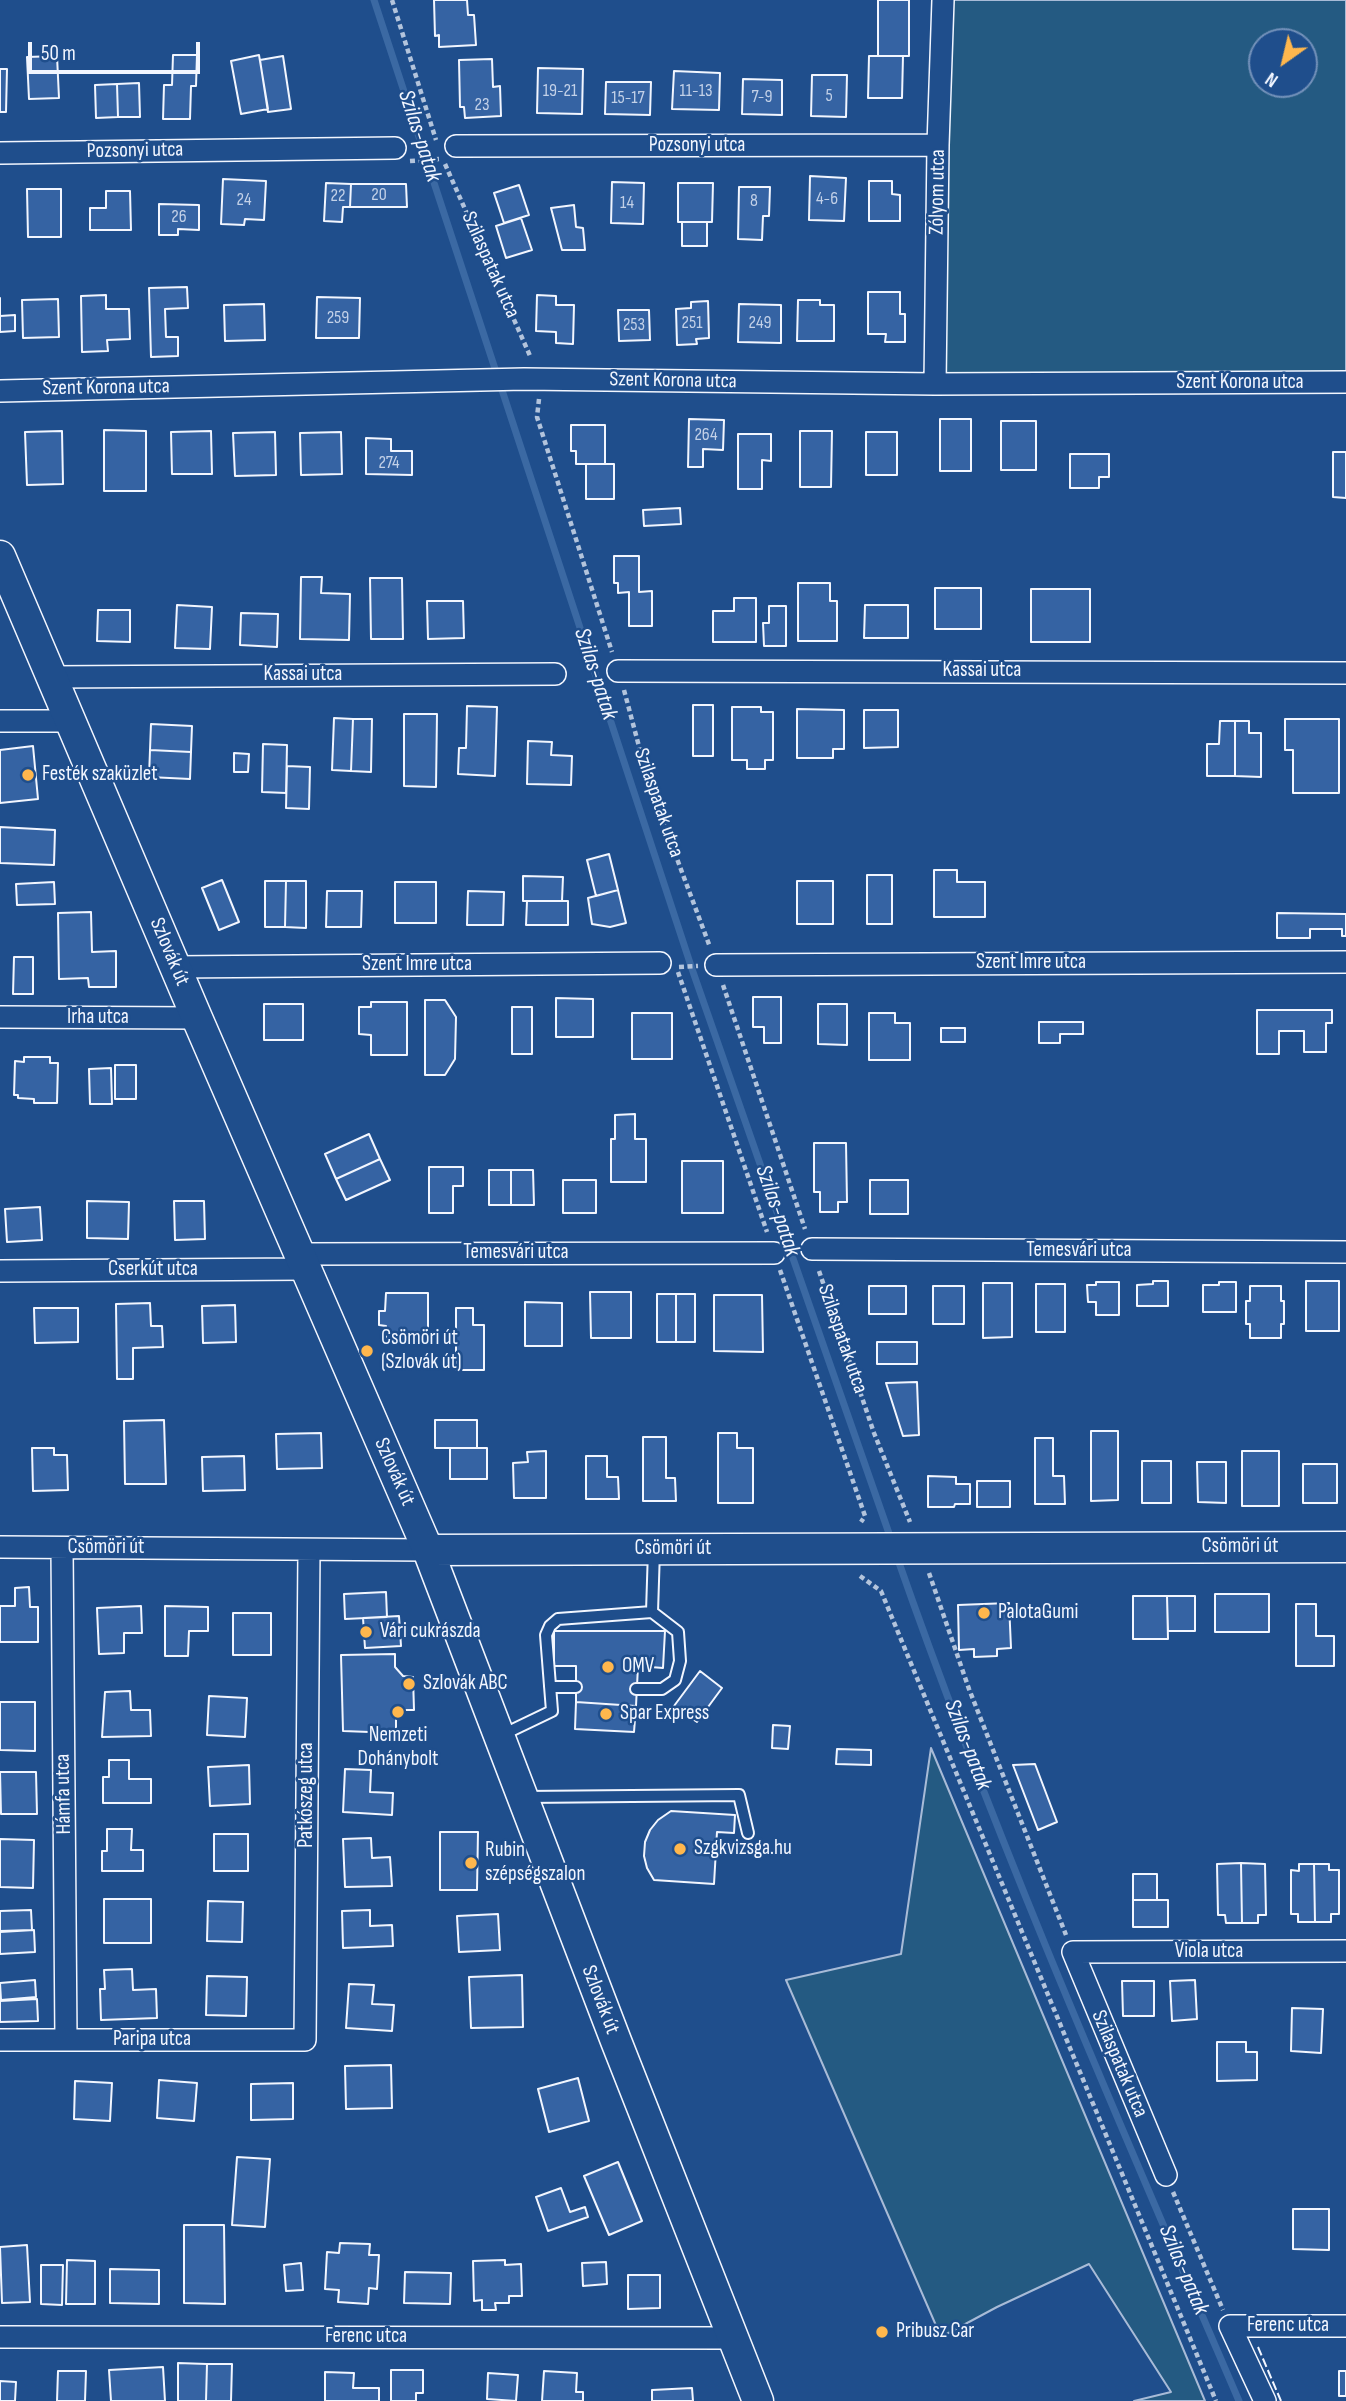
<!DOCTYPE html>
<meta charset="utf-8">
<style>
body{margin:0}
#map{position:relative;width:1346px;height:2401px;overflow:hidden;background:#1f4e8c;font-family:"Sofia Sans Condensed",sans-serif}
canvas{display:block}
.north{position:absolute;left:1248px;top:28px;width:70px;height:70px;box-sizing:border-box;background:#1f4e8c;border:2px solid #7391ba;border-radius:50%;rotate:214deg;font-size:19px;font-weight:700;line-height:28px;text-align:center;color:#f2f6ff}
.north::after{content:'';display:block;margin:auto;width:24px;height:32px;background:#ffb74d;clip-path:polygon(50% 0,100% 100%,50% 72%,0 100%)}
.scale{position:absolute;left:28px;top:42px;width:172px;height:32px;box-sizing:border-box;border:4px solid #f2f6ff;border-top:0;padding-left:9px;font-size:21px;line-height:24px;white-space:nowrap;color:#f2f6ff;-webkit-text-stroke:5px #1f4e8c;paint-order:stroke}
</style>
<div id="map">
<canvas width="1346" height="2401"></canvas>
<div class="north">N</div>
<div class="scale">50 m</div>
</div>
<script>
const ctx = document.querySelector('canvas').getContext('2d');
ctx.lineJoin = 'round';
function fill(path, color) {
  ctx.fillStyle = color;
  ctx.fill(path, 'evenodd');
}
function stroke(path, color, width, dash) {
  ctx.strokeStyle = color;
  ctx.lineWidth = width;
  ctx.lineCap = dash ? 'butt' : 'round';
  ctx.setLineDash(dash || []);
  ctx.stroke(path);
}
function drawText(font, color, halo, rows, align = 'center') {
  ctx.font = font + ' "Sofia Sans Condensed",sans-serif';
  ctx.lineWidth = 5;
  ctx.setLineDash([]);
  ctx.textBaseline = 'middle';
  ctx.strokeStyle = halo;
  ctx.fillStyle = color;
  for (const [text, x, y, turn = 0] of rows) {
    ctx.save();
    ctx.translate(x, y);
    ctx.rotate((+turn || 0) * Math.PI / 180);
    ctx.textAlign = isNaN(turn) ? turn : align;
    if (halo) ctx.strokeText(text, 0, 0);
    ctx.fillText(text, 0, 0);
    ctx.restore();
  }
}
const green = new Path2D(`
 M943 0H1346V382L935 384ZM1262 42H1304V84H1262Z
 M931 1748 1205 2401H1134L1171 2392 1089 2264 997 2307 941 2337 786 1980 901 1954Z`);
const stream = new Path2D(`
 M374 0 692 969 892 1542
 M897 1557C997 1844 1119 2122 1239 2401`);
const building = new Path2D(`
 M434 0H467L468 15H474L476 45 439 47V35L435 36Z
 M878 0H909V56H878Z
 M173 55H197L196 86H191L190 119H163L164 85H172Z
 M259 55 268 109 241 114 231 61Z
 M57 56 59 98 29 99 27 57Z
 M283 56 291 109 268 112 260 60Z
 M869 56H903L902 98H868Z
 M492 59 493 87 500 86 501 116 465 118 464 107H460L459 60Z
 M538 68 583 69 582 114 537 113Z
 M0 69H7L6 112H0Z
 M674 71 720 73 719 110 672 109Z
 M812 75H847L846 117 811 116Z
 M743 79 782 80V115L742 114Z
 M606 82H651L650 115 605 114Z
 M139 83 140 117H118L117 84Z
 M117 84 118 117 96 118 95 85Z
 M810 176 846 178 844 221 809 220Z
 M223 179 266 181 264 220 245 219 244 225 221 224Z
 M869 181H892V194L900 195V221H869Z
 M612 182 644 183 643 224 611 223Z
 M326 183 351 184 350 207H343L342 222 324 221Z
 M678 183H713L712 222H678Z
 M351 184H406L407 207H350Z
 M519 185 529 215 504 223 494 193Z
 M739 187H770L769 216H763L762 240 738 239Z
 M27 189H61V237H28Z
 M106 191H130L131 230H90V208H106Z
 M159 204 199 205V230L178 229V235H159Z
 M574 205 576 227 583 228 585 250H562L551 208Z
 M521 218 532 250 506 258 496 226Z
 M682 222H707V246H682Z
 M187 287 188 308 165 309 166 337H178V356L151 357 149 288Z
 M868 292H900V314H905V342H885L886 334H868Z
 M106 295V309H129L130 339 107 340 108 351 82 352 81 296Z
 M537 295 556 296V305H574L573 344 556 343V332L536 331Z
 M317 297 360 298 359 338H316Z
 M0 298V316L15 315V331L0 332Z
 M58 299 59 337 23 338 22 300Z
 M798 300H820V305H834V341H797Z
 M708 301 709 338 696 339 697 344 677 345 676 309 691 308V302Z
 M264 304 265 340 225 341 224 305Z
 M739 304 781 305V343L738 342Z
 M618 310H649L650 340 619 341Z
 M689 419 724 420 723 450 703 449V467H688Z
 M940 419H971V471H940Z
 M1001 421H1036V470H1001Z
 M571 425H605V464H576V451H571Z
 M104 430 146 431V491H104Z
 M62 431 63 484 27 485 25 432Z
 M211 431 212 474H172L171 432Z
 M800 431H832L831 487H800Z
 M275 432 276 475 235 476 233 433Z
 M341 432 342 474 301 475 300 433Z
 M866 432H897V475H866Z
 M738 434H771V461L762 460V489H738Z
 M366 438 391 439V451H412V475L366 474Z
 M1333 452H1346V498L1333 497Z
 M1070 454H1109V477H1099V488H1070Z
 M586 464H614V499H586Z
 M680 508 681 524 644 526 643 510Z
 M614 556H639V592L652 591V626H629V592L618 593V583H614Z
 M301 577H322L321 593 350 594 349 640 300 639Z
 M370 578H402L403 639H371Z
 M798 583H830V601H837V641H798Z
 M935 588H981V629H935Z
 M1031 589H1090V642H1031Z
 M734 598H756V642H713V611H734Z
 M427 601H463L464 638 428 639Z
 M177 605 212 607 210 649 175 648Z
 M865 605H908V638H864Z
 M769 606H786V646H764L763 623H769Z
 M98 610H130V642L97 641Z
 M241 613 278 614 277 647 240 645Z
 M693 705H713V756H693Z
 M467 706 497 707 495 776 458 774 459 748H466Z
 M732 707H761V712H773V760H765V769H747V760H732Z
 M797 709 844 710V749H833V758H797Z
 M864 710H898V747L864 748Z
 M404 714H437L436 787 404 786Z
 M334 718 353 719 351 771 332 770Z
 M353 719H372L371 772 351 771Z
 M1285 719H1339V793H1293V750H1285Z
 M1220 721H1235V776H1207V744H1219Z
 M1235 721H1249V733H1261V777L1235 776Z
 M151 724 192 726 191 752 150 750Z
 M528 741 552 742 551 755 572 756 571 785 527 784Z
 M263 744 287 745 286 793 262 792Z
 M33 746 38 799 0 803V750Z
 M150 750 191 752 190 779 149 777Z
 M234 753 249 754 248 772H234Z
 M287 766 310 767 309 809 286 808Z
 M0 827 55 830 54 865 0 863Z
 M609 854 618 890 596 896 587 860Z
 M934 870H957V882H985V917H934Z
 M867 875H892V924H867Z
 M523 876 563 877 562 901H523Z
 M222 880 239 922 219 930 202 888Z
 M265 881H286L285 927H265Z
 M286 881H306V928L285 927Z
 M797 881H833V924H797Z
 M54 882 55 904 17 905 16 884Z
 M395 882H436V923H395Z
 M618 890 626 923 610 927 592 924 588 898Z
 M327 891H362L361 927H326Z
 M468 891 504 892 503 925H467Z
 M527 901H568V925H526Z
 M91 912 92 952 116 951V987H89L88 978 59 979 58 913Z
 M1277 913 1346 914V936H1342V929H1310V938H1277Z
 M14 957H33V994H13Z
 M753 997H781V1043H764V1027H753Z
 M556 998 593 999V1037H556Z
 M425 1000H445L456 1017 455 1059 445 1075H425Z
 M371 1002H407V1055H371V1035L359 1034V1007H371Z
 M264 1004H303V1040H264Z
 M818 1004H847V1045L818 1044Z
 M512 1007H532V1054H512Z
 M1257 1010H1332V1023H1326V1052H1304V1031H1279V1054H1257Z
 M632 1013H672V1059H632Z
 M869 1013H895V1023H910V1060H869Z
 M1039 1022H1083V1034H1060V1043H1039Z
 M941 1028H965V1042H941Z
 M24 1057H50V1063H58L57 1103H34V1099L18 1098V1095H14L15 1061 24 1062Z
 M115 1065H136V1099H115Z
 M111 1068 112 1104H90L89 1069Z
 M635 1114V1139H646V1182H611V1139H615V1115Z
 M369 1134 380 1159 336 1179 325 1154Z
 M814 1143H846L847 1202H838V1212H820V1192H814Z
 M380 1159 390 1180 346 1200 336 1179Z
 M682 1161H723V1213H682Z
 M429 1167H463V1186H453V1213H429Z
 M489 1170H511V1205H489Z
 M511 1170H533L534 1205H511Z
 M563 1180H596V1213H563Z
 M870 1180H908V1214H870Z
 M87 1201 129 1202 128 1239 87 1238Z
 M174 1201H204L205 1239 175 1240Z
 M40 1207 42 1240 7 1242 5 1209Z
 M1153 1281H1168V1306H1137V1285L1153 1284Z
 M1306 1281H1339V1331H1306Z
 M1096 1282H1119V1315H1096V1302H1088L1087 1285H1096Z
 M1219 1282H1236V1312H1203V1285H1219Z
 M983 1283H1012V1337L983 1338Z
 M1036 1284H1065V1332H1036Z
 M869 1286H906V1314H869Z
 M933 1286H964V1324H933Z
 M1250 1286H1281V1301H1284V1324H1281V1338H1250V1324H1246V1301H1250Z
 M590 1292H631V1338H591Z
 M386 1293H428V1339H386V1326L379 1325V1311H385Z
 M657 1294H676V1342H657Z
 M676 1294H695V1342H676Z
 M714 1295H762L763 1352 714 1351Z
 M525 1302 562 1303V1346H525Z
 M150 1303 151 1326H162L163 1347 133 1348V1379H117L116 1304Z
 M235 1305 236 1342 203 1343 202 1306Z
 M34 1308H78V1342L35 1343Z
 M456 1308H473V1325H484V1370H456Z
 M877 1342H917V1364H877Z
 M917 1382 919 1435 903 1436 886 1383Z
 M164 1420 166 1484H125L124 1421Z
 M435 1420H477V1448H435Z
 M1091 1431H1118V1500L1091 1501Z
 M321 1433 322 1468 277 1469 276 1434Z
 M718 1433H737V1448H753V1503H718Z
 M643 1437H666V1478H675L676 1501H643Z
 M1035 1438H1053V1476H1064L1065 1504H1035Z
 M32 1448H54V1455H67L68 1490 33 1491Z
 M450 1448H487V1479H450Z
 M546 1451V1498H514L513 1463 528 1462 527 1452Z
 M1242 1451H1279V1506H1242Z
 M244 1456 245 1490 203 1491 202 1457Z
 M586 1456H607V1477H618L619 1499H586Z
 M1142 1461H1171V1503H1142Z
 M1197 1462H1226V1503L1198 1502Z
 M1303 1464H1337V1503H1303Z
 M928 1476 956 1477V1484H970V1504H955L954 1507H928Z
 M977 1481H1010V1507H977Z
 M29 1587 30 1607H38V1642H0V1606H15V1588Z
 M386 1592 387 1617 345 1619 344 1594Z
 M1215 1594H1269V1632H1215Z
 M1133 1596H1167L1168 1639H1133Z
 M1167 1596H1195V1631H1168Z
 M1009 1603 1011 1648 997 1649V1656L974 1657V1649L959 1650 958 1605Z
 M1296 1604H1316V1636H1334V1666H1296Z
 M141 1606 142 1633H124V1653L99 1654 97 1608Z
 M165 1606 208 1607V1631H189L188 1656H165Z
 M233 1613H271V1655H233Z
 M399 1616 401 1646 365 1648 363 1618Z
 M554 1631H665L663 1668 638 1666 636 1706 576 1702V1666H554Z
 M395 1654V1667L403 1676 413 1677 414 1710H404L396 1719V1733L343 1731 341 1655Z
 M700 1671 722 1688 697 1722 674 1706Z
 M130 1691 131 1710H150L151 1736 102 1737 105 1692Z
 M209 1696 247 1698 245 1737 207 1735Z
 M0 1702H35V1751L0 1750Z
 M576 1702 636 1706 634 1732 575 1729Z
 M773 1725 790 1726 788 1749 772 1748Z
 M837 1749 871 1750V1765L836 1764Z
 M109 1760H129V1779H151V1803H103V1777H109Z
 M1035 1764 1057 1822 1038 1830 1013 1765Z
 M249 1765 250 1804 210 1806 208 1767Z
 M345 1769 371 1770 370 1792 393 1793 392 1815 343 1812Z
 M0 1772H36L37 1814H1Z
 M671 1811 735 1815 734 1833 717 1832 714 1884 654 1880 647 1868 644 1856 645 1842 650 1830 658 1820Z
 M107 1829H132L131 1850H143V1871H102V1851H107Z
 M440 1832H478L477 1890H440Z
 M214 1834H248V1871H214Z
 M371 1838 372 1858 390 1857 392 1886 345 1887 343 1839Z
 M0 1839 34 1840 33 1888 0 1887Z
 M1241 1863 1242 1923H1226L1225 1915H1218L1217 1864Z
 M1241 1863 1265 1864 1266 1915H1258V1923H1242Z
 M1299 1864H1314L1315 1922H1298V1914H1291V1870L1299 1871Z
 M1314 1864H1329V1870H1339V1914H1331V1922H1315Z
 M1133 1874H1157V1900H1133Z
 M104 1899H151V1943H104Z
 M1133 1900H1168V1927H1133Z
 M208 1901 243 1902 242 1942 207 1941Z
 M31 1910 32 1930 0 1931V1911Z
 M370 1910V1926L392 1925 393 1946 343 1948 342 1911Z
 M498 1914 500 1950 459 1952 457 1916Z
 M34 1930 35 1952 0 1954V1932Z
 M132 1969 133 1990 156 1989 157 2018 101 2020 100 1989H105L104 1970Z
 M522 1975 523 2027 471 2028 469 1977Z
 M207 1976 247 1977 246 2016 206 2015Z
 M35 1980 36 1997 1 2000 0 1983Z
 M1195 1980 1197 2019 1172 2021 1170 1981Z
 M1122 1981H1154V2016H1123Z
 M349 1984 374 1985 372 2004 394 2005 392 2031 346 2028Z
 M37 1999 38 2021 0 2022V2001Z
 M1292 2008 1323 2009 1321 2053 1291 2051Z
 M1217 2042H1246V2052H1257V2080L1217 2081Z
 M391 2065 392 2108 346 2109 345 2066Z
 M578 2078 589 2121 549 2132 538 2089Z
 M159 2080 197 2083 194 2121 157 2118Z
 M75 2081 112 2083 110 2121 74 2119Z
 M293 2083V2119L251 2120V2084Z
 M237 2157 270 2159 265 2227 232 2225Z
 M618 2162 642 2221 609 2235 584 2176Z
 M561 2188 570 2212 585 2207 588 2217 548 2231 536 2197Z
 M1293 2209H1329V2250L1293 2249Z
 M184 2225H224L225 2304 184 2303Z
 M340 2243 370 2244 369 2255H379L377 2289 369 2288 368 2304 338 2302 339 2290 325 2289 327 2252 339 2253Z
 M27 2245 30 2302 2 2303 0 2247Z
 M67 2260 95 2261V2304H66Z
 M505 2260V2265L521 2264 522 2296H509V2303H495L496 2310H482V2300L474 2301 473 2261Z
 M606 2262 607 2284 583 2286 582 2263Z
 M301 2263 303 2290 286 2291 284 2265Z
 M41 2265H63L62 2305 41 2304Z
 M110 2269 159 2270V2304L110 2303Z
 M405 2272 451 2273 450 2304 404 2303Z
 M628 2275H660V2308L628 2309Z
 M178 2363 207 2364 206 2401H178Z
 M207 2364H232L231 2401H206Z
 M163 2367 165 2401H111L109 2370Z
 M391 2370H423V2393H416V2401H391Z
 M58 2371H86L85 2401H57Z
 M544 2371 577 2373 576 2392H583V2401H542Z
 M1339 2371H1346V2396H1339Z
 M325 2372 354 2373 353 2388H379V2401H325Z
 M488 2373 518 2375 516 2401 487 2399Z
 M0 2381 16 2382 15 2401H0Z
 M692 2388 693 2401H652V2390Z`);
const path = new Path2D(`
 M392 0 436 140
 M410 161 439 159
 M445 164 531 358
 M539 399 537 417 612 652
 M624 690 649 784 710 947
 M679 967 698 966
 M678 972 767 1232
 M723 985 805 1229
 M780 1270 865 1516 861 1522
 M819 1271 874 1433 910 1522
 M929 1573 969 1689 1066 1935
 M860 1576 881 1591 1216 2401
 M1173 2192 1223 2310`);
const lane = new Path2D(`
 M550 1687H576
 M636 1689H662L675 1680 680 1661 678 1632 652 1612
 M502 1735 552 1711 546 1635 550 1626 558 1619 652 1612 654 1550
 M525 1797 739 1795 748 1833`);
const street = new Path2D(`
 M456 146 938 145
 M0 153 395 148
 M935 384 938 145 943 0
 M0 391 524 379 935 384 1346 382
 M618 671 1346 673
 M52 677 555 674
 M0 721H71
 M716 965 1346 962
 M175 967 660 963
 M0 1017 197 1018
 M812 1249 1346 1252
 M299 1254 774 1253
 M0 1271 305 1269
 M0 1547 428 1550
 M62 1548 66 2040
 M0 2040H305L309 1550
 M1166 2175 1073 1952 1346 1951
 M0 2337 733 2338
 M1265 2401 1230 2326H1346`);
const secondary = new Path2D(`
 M0 556 197 1018 428 1550 616 2041 758 2401
 M428 1550 1346 1547`);
const fence = new Path2D(`
 M1258 2347 1281 2401`);
const markers = [
 [28,775,7,"#ffb74d"],
 [367,1351,7,"#ffb74d"],
 [984,1613,7,"#ffb74d"],
 [366,1632,7,"#ffb74d"],
 [608,1667,7,"#ffb74d"],
 [409,1684,7,"#ffb74d"],
 [398,1712,7,"#ffb74d"],
 [606,1714,7,"#ffb74d"],
 [680,1849,7,"#ffb74d"],
 [471,1863,7,"#ffb74d"],
 [882,2332,7,"#ffb74d"]
];
const numberNames = [
 ["19-21",560,91],
 ["11-13",696,91],
 ["5",829,96],
 ["7-9",762,97],
 ["15-17",628,98],
 ["23",482,105],
 ["20",379,195],
 ["22",338,196],
 ["4-6",827,199],
 ["24",244,200],
 ["8",754,201],
 ["14",627,203],
 ["26",179,217],
 ["259",338,318],
 ["251",692,323],
 ["249",760,323],
 ["253",634,325],
 ["264",706,435],
 ["274",389,463]
];
const streetNames = [
 ["Pozsonyi utca",697,146],
 ["Pozsonyi utca",135,151,-1],
 ["Zólyom utca",938,192,-89],
 ["Szilaspatak utca",490,265,66],
 ["Szent Korona utca",673,381,1],
 ["Szent Korona utca",1240,383],
 ["Szent Korona utca",106,388,-1],
 ["Kassai utca",982,671],
 ["Kassai utca",303,675],
 ["Szilaspatak utca",658,803,71],
 ["Szlovák út",169,952,67],
 ["Szent Imre utca",1031,963],
 ["Szent Imre utca",417,965],
 ["Irha utca",98,1018],
 ["Temesvári utca",1079,1251],
 ["Temesvári utca",516,1253],
 ["Cserkút utca",153,1270],
 ["Szilaspatak utca",842,1339,71],
 ["Szlovák út",394,1472,66],
 ["Csömöri út",1240,1547],
 ["Csömöri út",106,1548],
 ["Csömöri út",673,1549],
 ["Hámfa utca",64,1794,-91],
 ["Patkószeg utca",307,1795,-90],
 ["Viola utca",1209,1952],
 ["Szlovák út",600,2000,69],
 ["Paripa utca",152,2040],
 ["Szilaspatak utca",1119,2064,67],
 ["Ferenc utca",1288,2326],
 ["Ferenc utca",366,2337]
];
const poiNames = [
 ["Festék szaküzlet",42,775],
 ["Csömöri út",381,1339],
 ["(Szlovák út)",381,1363],
 ["PalotaGumi",998,1613],
 ["Vári cukrászda",380,1632],
 ["OMV",622,1667],
 ["Szlovák ABC",423,1684],
 ["Spar Express",620,1714],
 ["Nemzeti",398,1736,"center"],
 ["Dohánybolt",398,1760,"center"],
 ["Szgkvizsga.hu",694,1849],
 ["Rubin",485,1851],
 ["szépségszalon",485,1875],
 ["Pribusz Car",896,2332]
];
const waterNames = [
 ["Szilas-patak",419,136,72],
 ["Szilas-patak",595,674,72],
 ["Szilas-patak",777,1211,71],
 ["Szilas-patak",967,1745,69],
 ["Szilas-patak",1183,2270,67]
];
fill(green, '#245a82');
stroke(green, '#a8bbd7', 2);
stroke(stream, '#3b69a3', 7);
fill(building, '#3563a3');
stroke(building, '#f2f6ff', 2);
stroke(lane, '#f2f6ff', 14);
stroke(street, '#f2f6ff', 24);
stroke(secondary, '#f2f6ff', 33);
stroke(path, '#b3c4dc', 4.5, [5, 3.5]);
stroke(lane, '#1f4e8c', 10);
stroke(street, '#1f4e8c', 21);
stroke(secondary, '#1f4e8c', 30);
stroke(fence, '#f2f6ff', 2, [9, 3.5]);
for (const [x, y, r, color] of markers) {
  const dot = new Path2D();
  dot.arc(x, y, r, 0, 2 * Math.PI);
  ctx.fillStyle = color;
  ctx.fill(dot);
  stroke(dot, '#1f4e8c', 2.5);
}
drawText('18px', '#c3d1e8', null, numberNames);
drawText('21px', '#f2f6ff', '#1f4e8c', streetNames);
drawText('21px', '#f2f6ff', '#1f4e8c', poiNames, 'left');
drawText('italic 23px', '#f2f6ff', '#1f4e8c', waterNames);
</script>
